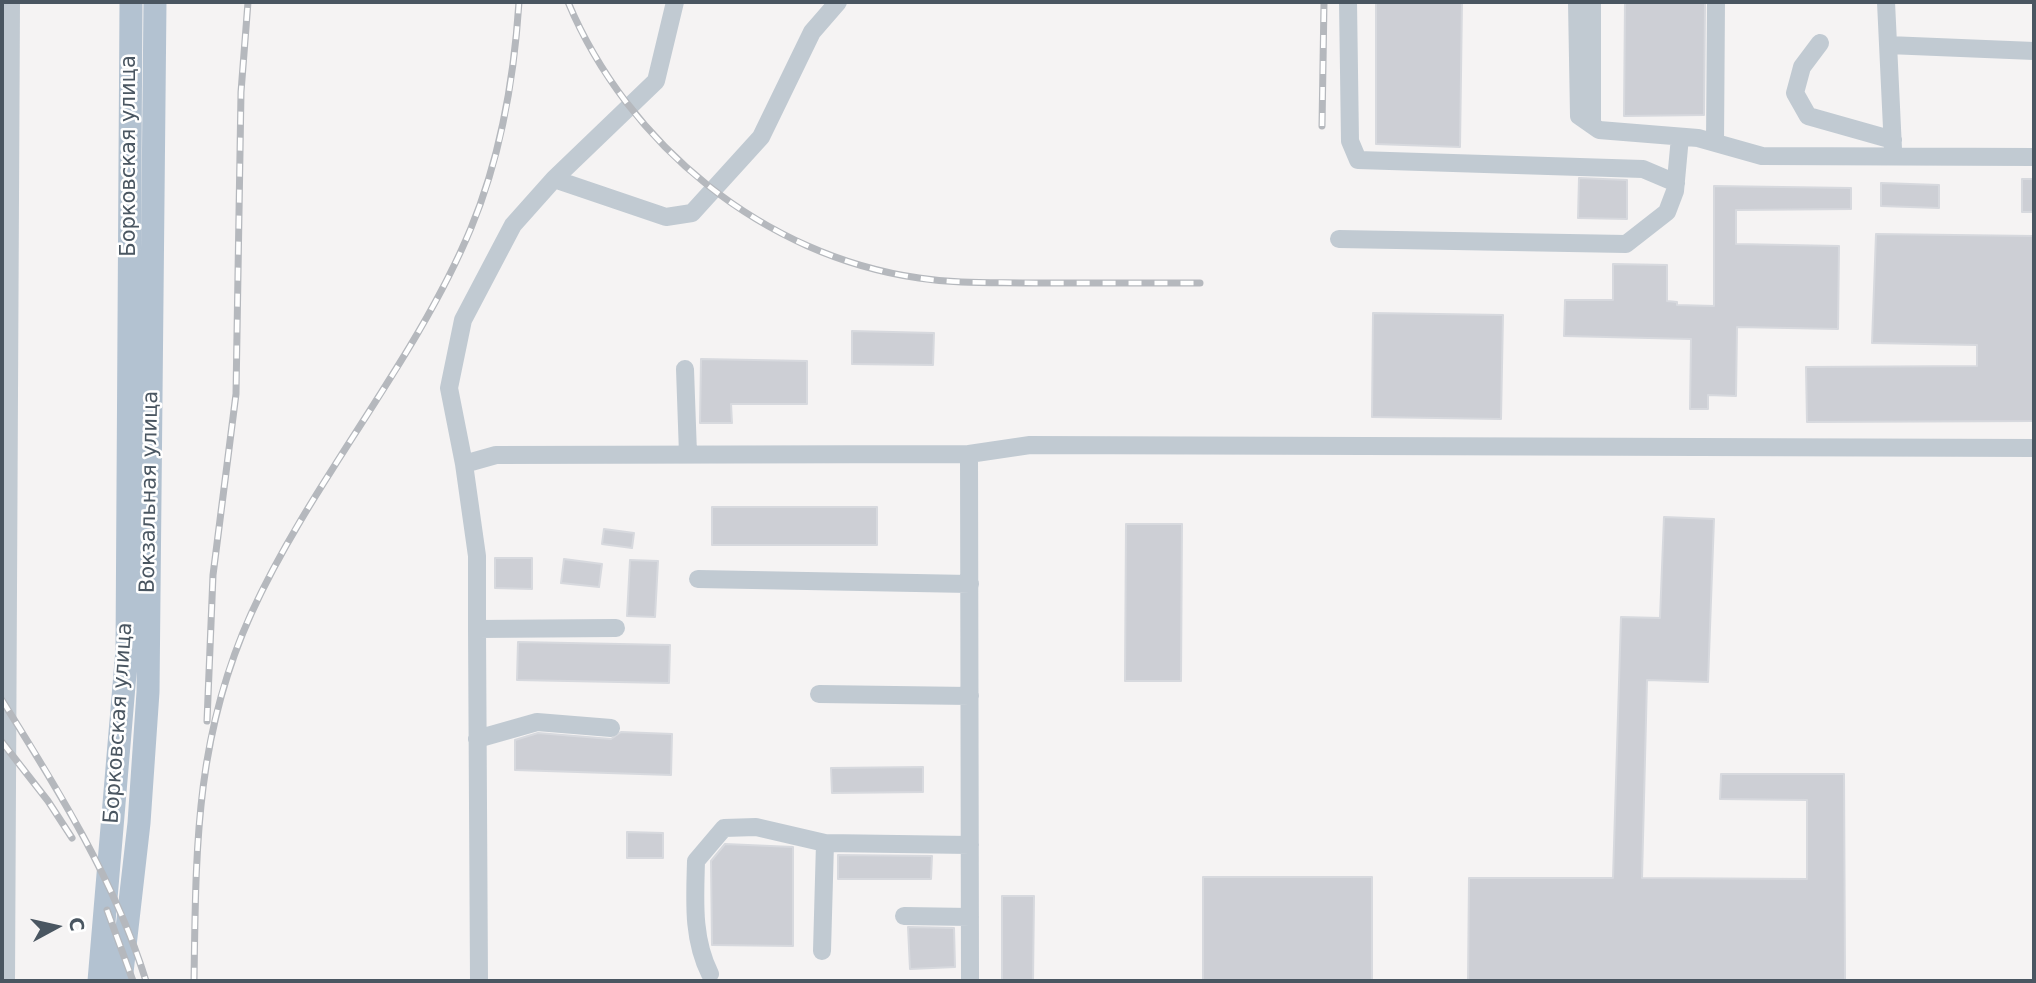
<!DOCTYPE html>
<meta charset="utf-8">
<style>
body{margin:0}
#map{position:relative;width:2036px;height:983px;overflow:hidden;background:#f5f3f3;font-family:"DejaVu Sans",sans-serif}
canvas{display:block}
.frame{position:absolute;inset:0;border:4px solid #4a5661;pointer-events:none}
.north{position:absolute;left:21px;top:892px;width:70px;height:70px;-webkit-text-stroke:5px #fff;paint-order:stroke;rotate:82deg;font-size:19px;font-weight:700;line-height:28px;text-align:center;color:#4a5661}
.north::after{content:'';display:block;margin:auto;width:24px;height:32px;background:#4a5661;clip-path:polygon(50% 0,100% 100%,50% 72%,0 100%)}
</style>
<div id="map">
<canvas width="2036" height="983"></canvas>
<div class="frame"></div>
<div class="north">С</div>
</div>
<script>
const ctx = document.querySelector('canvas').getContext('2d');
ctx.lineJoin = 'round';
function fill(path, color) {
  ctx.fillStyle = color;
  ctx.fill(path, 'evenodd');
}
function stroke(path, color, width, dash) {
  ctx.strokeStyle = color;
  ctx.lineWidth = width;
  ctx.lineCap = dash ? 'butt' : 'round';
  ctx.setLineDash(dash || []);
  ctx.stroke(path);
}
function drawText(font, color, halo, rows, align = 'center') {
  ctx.font = font + ' "DejaVu Sans",sans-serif';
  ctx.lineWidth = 5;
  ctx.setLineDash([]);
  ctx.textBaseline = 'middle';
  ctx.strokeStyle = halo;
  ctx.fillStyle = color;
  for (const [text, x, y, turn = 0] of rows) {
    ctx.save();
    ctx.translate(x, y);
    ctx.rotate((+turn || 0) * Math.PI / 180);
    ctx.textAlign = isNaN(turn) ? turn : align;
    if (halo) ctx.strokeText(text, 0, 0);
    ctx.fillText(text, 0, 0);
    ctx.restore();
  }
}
const building = new Path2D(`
 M1376 2H1462L1460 147 1376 144Z
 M1625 2H1705L1704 115 1624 116Z
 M1579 178 1627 180V219L1578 218Z
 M2022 179H2034V212H2022Z
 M1881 183 1939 185V208L1881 206Z
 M1714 186 1851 188V209L1736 210V244L1839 246 1838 329 1737 327 1736 396 1708 395V409H1690L1691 339 1564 336 1565 300H1613V264L1667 265V301L1677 302V305L1714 306Z
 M1876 234 2034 236V421L1807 422 1806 367 1977 366V345L1872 343Z
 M1373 313 1503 315 1501 419 1372 417Z
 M852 331 934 333 933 365 852 364Z
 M701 359 807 361V404H731L732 423H700Z
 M712 507H877V545H712Z
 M1664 517 1714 519 1708 682 1647 680 1642 878 1807 879V800L1720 799 1721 774H1844L1845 981H1468L1469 878H1613L1621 617 1660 618Z
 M1126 524H1182L1181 681H1125Z
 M604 529 634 533 632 548 602 544Z
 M495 558H532V589L495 588Z
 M564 559 602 564 599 587 561 583Z
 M630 560 658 561 655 617 627 616Z
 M518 642 670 645 669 683 517 680Z
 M621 732 672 734 671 775 515 770V740L538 733 611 739Z
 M923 767V792L832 793 831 768Z
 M627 832 663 833V858H627Z
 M725 844 793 847V946L712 945 711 861Z
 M838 855 932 856 931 879H838Z
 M1203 877H1372V981H1203Z
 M1002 896H1034L1033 981H1002Z
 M908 927 954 928 955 967 910 969Z`);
const minor = new Path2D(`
 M1348 2 1350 141 1358 160 1643 169 1676 183
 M1577 2 1579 116 1599 130 1698 138 1762 156 2034 157
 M1592 2V125
 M1886 2 1893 149
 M1820 43 1802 67 1795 93 1808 116 1893 140
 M1888 45 2034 51
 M1715 143 1716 2
 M554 179 656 81 675 2
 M1339 239 1626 244 1667 212 1675 191 1680 137
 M685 369 688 454
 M464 464 449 388 463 320 513 225 554 179 666 217 692 213 761 137 812 32 838 2
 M698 579 970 584
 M616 628 477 629V556L464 464 496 455 969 454
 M477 629 479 981
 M819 694 970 696
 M477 739 537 722 611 728
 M904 916 970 917
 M822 951 825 843 970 845
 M710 974C692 938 695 900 696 861L724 828 756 827 825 843
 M6 981 11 2
 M970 981 969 454 1030 445 2034 448`);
const major = new Path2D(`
 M99 981 127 650 131 2
 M121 981 139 823 148 692 155 2`);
const rail = new Path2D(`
 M568 2C628 145 764 256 919 278 958 284 997 282 1036 283 1091 283 1145 283 1200 283
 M1322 126 1324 2
 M2 700C57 788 115 881 146 981
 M207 721 213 575 236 394 241 92 248 2
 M2 742 48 801 72 838
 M107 910 133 981
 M194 981C196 848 195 738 251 614 312 480 415 363 471 228 501 156 514 79 519 2`);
const streetNames = [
 ["Борковская улица",130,156,-90],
 ["Вокзальная улица",150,492,-89],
 ["Борковская улица",119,723,-86]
];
fill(building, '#cdcfd5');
stroke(building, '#d7d9de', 2);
stroke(minor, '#c1cad2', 18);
stroke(major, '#b3c2d1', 23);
stroke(rail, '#b5b8bd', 7);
stroke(rail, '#fff', 4.5, [13]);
drawText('21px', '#4a5661', '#fff', streetNames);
</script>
